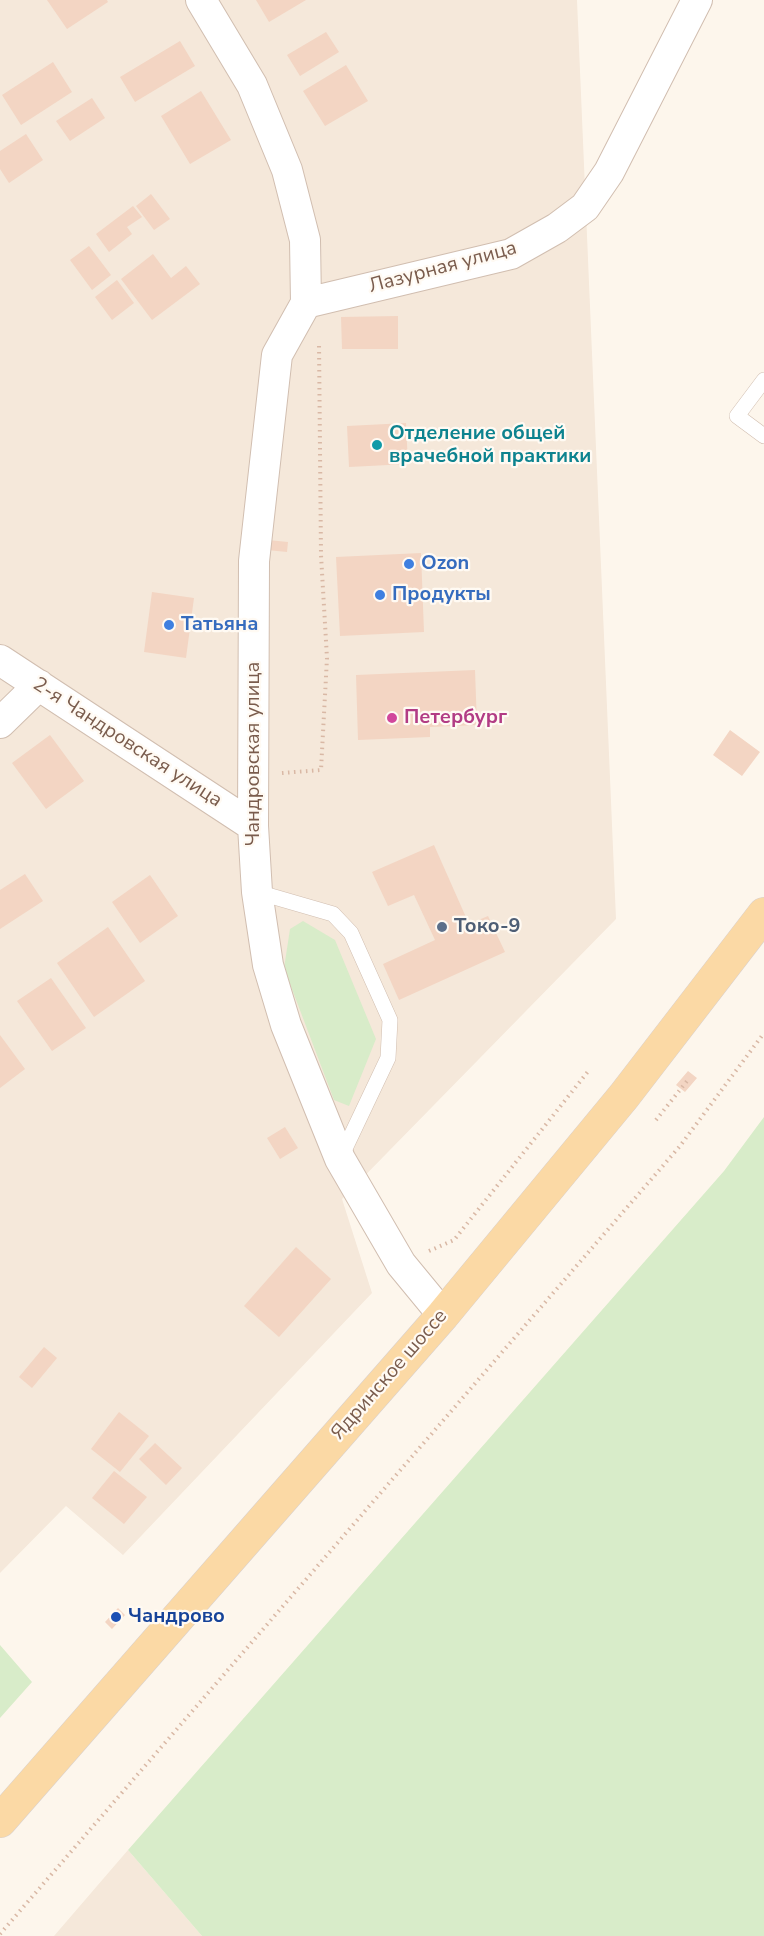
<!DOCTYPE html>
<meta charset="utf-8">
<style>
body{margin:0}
canvas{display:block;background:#fdf6ec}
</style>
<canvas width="764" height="1936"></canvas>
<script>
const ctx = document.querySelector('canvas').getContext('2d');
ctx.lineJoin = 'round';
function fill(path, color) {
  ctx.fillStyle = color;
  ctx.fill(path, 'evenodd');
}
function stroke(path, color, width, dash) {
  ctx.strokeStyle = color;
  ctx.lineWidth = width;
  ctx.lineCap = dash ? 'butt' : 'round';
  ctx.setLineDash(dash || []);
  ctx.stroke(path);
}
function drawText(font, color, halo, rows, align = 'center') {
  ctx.font = font + ' "Nunito Sans",sans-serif';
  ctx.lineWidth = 4.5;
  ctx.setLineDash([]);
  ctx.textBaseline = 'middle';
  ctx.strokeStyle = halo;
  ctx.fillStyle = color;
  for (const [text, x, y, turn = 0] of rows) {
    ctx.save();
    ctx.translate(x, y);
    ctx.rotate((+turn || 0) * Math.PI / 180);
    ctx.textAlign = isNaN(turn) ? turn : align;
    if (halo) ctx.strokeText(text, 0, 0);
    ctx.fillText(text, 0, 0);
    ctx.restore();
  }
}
const residential = new Path2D(`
 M0 0H577L616 919 342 1199 372 1293 123 1555 66 1506 0 1573Z
 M128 1850 202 1936H54Z`);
const green = new Path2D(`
 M303 921 335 940 376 1039 349 1106 334 1100 284 968 290 929Z
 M764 1117V1936H202L128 1850 724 1171Z
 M0 1645 32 1682 0 1718Z`);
const building = new Path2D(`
 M47 0H107L108 2 67 29Z
 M256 0H306L269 22Z
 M326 32 339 52 300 76 287 55Z
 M180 41 195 66 135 102 120 77Z
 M53 62 72 92 21 125 2 95Z
 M346 65 368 101 325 126 303 91Z
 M201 91 231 140 190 164 161 116Z
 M92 98 105 118 70 141 56 121Z
 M26 134 43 160 9 183 0 169V151Z
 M151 194 170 219 154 230 136 206Z
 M133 206 142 217 127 227 132 234 109 252 96 234Z
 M89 246 111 275 92 290 70 260Z
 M153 254 171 278 186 266 200 284 152 320 121 279Z
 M117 280 134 303 112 320 95 297Z
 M398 316V349H342L341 317Z
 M406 423 408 464 349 467 347 426Z
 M268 540 288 542 287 552 267 550Z
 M421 553 424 632 340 636 336 557Z
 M152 592 194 598 186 658 144 652Z
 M475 670 477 725 430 727V737L358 740 356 675Z
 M730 730 760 752 742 776 713 755Z
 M50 735 84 781 46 809 12 763Z
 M434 845 469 924 488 916 505 952 399 1000 383 964 435 940 414 895 388 906 372 872Z
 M25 874 43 901 0 929V890Z
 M150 875 178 916 140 943 112 902Z
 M108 927 145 981 94 1017 57 963Z
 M51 978 86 1028 52 1051 17 1001Z
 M0 1035 25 1069 0 1088Z
 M688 1071 697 1078 685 1092 676 1085Z
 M285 1127 298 1148 280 1159 267 1138Z
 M296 1247 331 1279 279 1337 244 1306Z
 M44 1347 57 1358 32 1388 19 1377Z
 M119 1412 149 1436 120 1472 91 1449Z
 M155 1443 182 1468 166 1485 139 1459Z
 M114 1471 147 1497 124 1524 92 1498Z
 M118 1608 125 1615 112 1629 105 1622Z`);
const path = new Path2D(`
 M282 773 321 770 327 658 321 555 319 343
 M656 1120 687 1081
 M429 1251 454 1240 590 1069
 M0 1934 680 1146 764 1033`);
const service = new Path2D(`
 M764 380 737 416 764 436
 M257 892 333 914 351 933 390 1020 388 1058 340 1159`);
const minor = new Path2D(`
 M201 0 252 85 287 170 305 240 306 303 277 355 254 561 253 826 257 892 268 965 286 1025 340 1159 401 1264 443 1315
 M306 303 511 254 557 228 585 207 609 172 697 0
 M0 660 253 826
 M0 723 39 685`);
const primary = new Path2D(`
 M0 1821 443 1315 624 1096 764 914`);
const markers = [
 [377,445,6,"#0f9aa8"],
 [409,564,6,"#3f7fe0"],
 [380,595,6,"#3f7fe0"],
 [169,625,6,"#3f7fe0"],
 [392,718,6,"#d1479c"],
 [442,927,6,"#5c6f8a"],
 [116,1617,6,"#1a4fb4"]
];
const streetNames = [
 ["Лазурная улица",443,268,-15],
 ["2-я Чандровская улица",127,743,33],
 ["Чандровская улица",254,754,-90],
 ["Ядринское шоссе",390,1375,-49]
];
const cultureNames = [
 ["Отделение общей",389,434],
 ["врачебной практики",389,457]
];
const shopNames = [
 ["Ozon",421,564],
 ["Продукты",392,595],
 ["Татьяна",181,625]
];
const hotelNames = [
 ["Петербург",404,718]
];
const serviceNames = [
 ["Токо-9",454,927]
];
const transitNames = [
 ["Чандрово",128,1617]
];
fill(residential, '#f5e8da');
fill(green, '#d8ecc9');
fill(building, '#f3d5c3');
stroke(service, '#d1beb0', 16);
stroke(minor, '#d1beb0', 32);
stroke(primary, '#dad1cd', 34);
stroke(path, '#d9b8a5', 4, [1.5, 4.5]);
stroke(service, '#fff', 15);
stroke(minor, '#fff', 30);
stroke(primary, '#fbd9a5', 33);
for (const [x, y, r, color] of markers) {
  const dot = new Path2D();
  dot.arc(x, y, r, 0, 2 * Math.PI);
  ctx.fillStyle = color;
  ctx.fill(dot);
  stroke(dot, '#fffaf3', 2);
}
drawText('20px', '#7a5c4d', '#fffaf3', streetNames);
drawText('bold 20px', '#0d838f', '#fffaf3', cultureNames, 'left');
drawText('bold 20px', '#366cbe', '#fffaf3', shopNames, 'left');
drawText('bold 20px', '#b23c85', '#fffaf3', hotelNames, 'left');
drawText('bold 20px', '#4e5e75', '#fffaf3', serviceNames, 'left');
drawText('bold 20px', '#164399', '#fffaf3', transitNames, 'left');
</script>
